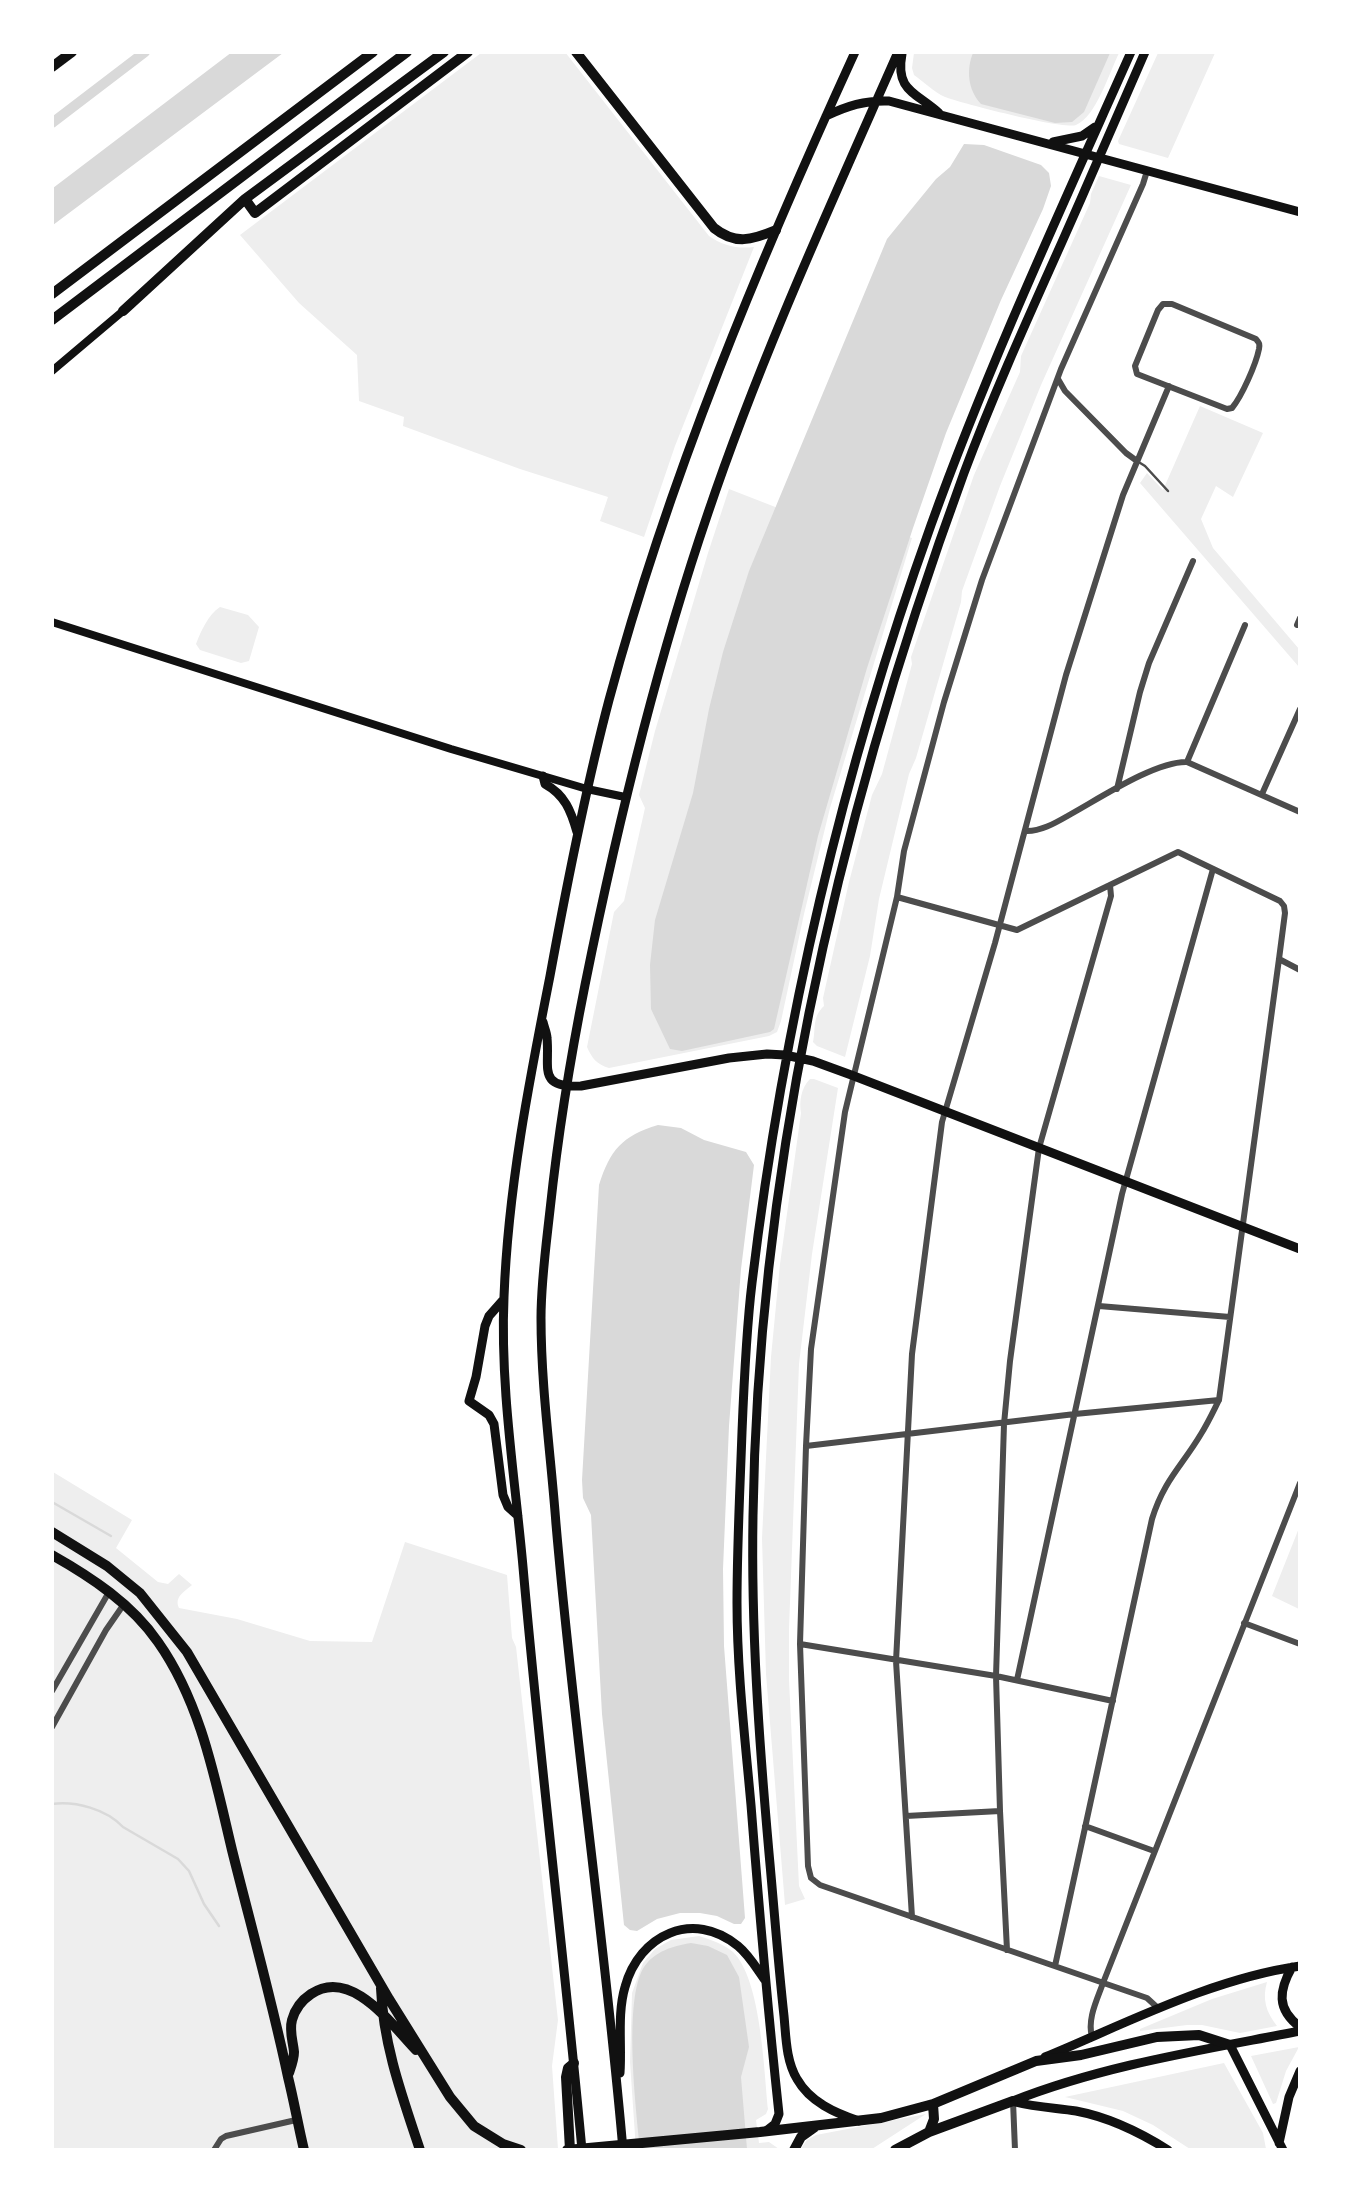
<!DOCTYPE html>
<style>
body{margin:0}
#map{position:relative;width:1352px;height:2202px;overflow:hidden;background:#fff;font-family:"Varela Round",sans-serif}
canvas{display:block}
.frame{position:absolute;inset:0;border:54px solid #fff;pointer-events:none}
</style>
<div id="map">
<canvas width="1352" height="2202"></canvas>
<div class="frame"></div>
</div>
<script>
const ctx = document.querySelector('canvas').getContext('2d');
ctx.lineJoin = 'round';
function fill(path, color) {
  ctx.fillStyle = color;
  ctx.fill(path, 'evenodd');
}
function stroke(path, color, width, dash) {
  ctx.strokeStyle = color;
  ctx.lineWidth = width;
  ctx.lineCap = dash ? 'butt' : 'round';
  ctx.setLineDash(dash || []);
  ctx.stroke(path);
}
const green = new Path2D(`
 M565 52 709 236C723 246 738 249 754 247L675 446 644 537 600 521 608 497 520 469 403 426 404 417 359 401 357 355 299 303 240 235 481 53Z
 M914 53H1119C1110 71 1096 117 1076 125 1064 130 961 103 945 97 934 92 924 82 914 75L912 68Z
 M1158 53H1215L1168 158 1119 144 1118 141Z
 M1099 176 1131 185 1041 385 1000 486 962 591 961 602 916 758 909 774 879 899 870 956 845 1057 817 1046 813 1042C816 1028 812 1017 824 1006L823 998 849 882 872 795 882 774 912 664 911 657 974 475 1020 372 1021 356 1090 203 1091 194Z
 M1200 406 1263 433 1233 497 1216 486 1201 519 1213 548 1299 649V667L1140 483 1147 473 1163 490Z
 M729 489 783 510 789 496 912 538 830 808 804 914 781 1021 777 1032 769 1036 609 1068C596 1064 592 1058 587 1047L614 912 624 901 645 808 639 795 655 731 708 553Z
 M220 607 248 615 259 627 249 661 241 663 200 650 196 644C201 631 208 615 220 607Z
 M810 1079H814L838 1088 812 1254 799 1364 789 1629V1680L799 1886 805 1899 785 1905 766 1674 762 1538 771 1357 780 1264 801 1113C799 1102 801 1088 810 1079Z
 M53 1472 132 1520 116 1548 158 1582 168 1584 179 1574 192 1585C184 1592 174 1597 179 1608L237 1619 310 1641 372 1642 405 1542 507 1575 512 1638 516 1647 558 2020 552 2066 558 2149H53Z
 M1299 1528V1609L1272 1596Z
 M699 1936C711 1940 724 1944 733 1952 761 1979 764 2070 768 2109L766 2114 756 2120 759 2143 769 2142 779 2149 636 2150 630 2062 632 1993 643 1963 655 1949 671 1940Z
 M1267 1982C1262 1999 1266 2012 1277 2026L1240 2033 1202 2025H1187L1140 2031V2029L1212 1999Z
 M1299 2047 1286 2071 1276 2103 1273 2104 1251 2056Z
 M1224 2063 1263 2133 1266 2149H1190L1153 2125 1123 2111 1065 2097Z
 M926 2114 872 2149 800 2150 807 2140 816 2135Z`);
const water = new Path2D(`
 M232 52 283 53 53 225V188Z
 M973 53V52L1110 53 1084 112 1072 122 1055 123 981 104C968 90 966 70 973 53Z
 M964 144 984 145 1041 165 1049 173 1051 186 1043 209 1001 300 946 433 913 528 867 668 818 836 774 1029 770 1032 682 1051 670 1049 651 1009 650 965 655 920 693 793 709 709 723 652 749 571 887 239 936 179 950 167Z
 M658 1125 681 1128 704 1140 746 1152 754 1165 741 1269 729 1426 723 1569 724 1646 745 1918 741 1924H734L717 1916 700 1913H680L657 1919 637 1931 630 1930 624 1925 602 1714 591 1515 583 1498 582 1480 599 1185C610 1150 622 1136 658 1125Z
 M691 1943 708 1946 727 1955 739 1977 749 2047 741 2077 747 2149H640C636 2109 623 2000 644 1967 655 1951 673 1946 691 1943Z`);
const stream = new Path2D(`
 M52 1502 111 1536
 M52 1804C76 1801 106 1809 123 1827L178 1859 189 1871 204 1904 219 1926`);
const canal = new Path2D(`
 M52 123 145 52`);
const service = new Path2D(`
 M1137 461 1145 466 1168 491`);
const minor = new Path2D(`
 M1147 171 1143 184 1061 369 982 580 944 702 904 851 897 897 845 1112 811 1349 806 1446 800 1644 808 1866 811 1878 820 1885 1147 1998 1159 2009
 M1163 304H1172L1256 339C1259 343 1260 343 1259 349 1256 364 1242 396 1232 408L1227 409 1137 374 1135 366 1158 310Z
 M1058 379 1065 391 1126 453 1137 461
 M1297 625 1300 618
 M1187 762 1245 625
 M1117 789 1140 692 1149 663 1193 561
 M1262 794 1300 709
 M1025 831C1041 832 1057 822 1071 814 1100 798 1156 761 1187 762L1300 812
 M897 897 1017 930 1178 852 1280 901 1284 906 1285 913 1279 959 1219 1400C1213 1412 1208 1423 1201 1434 1182 1466 1164 1480 1152 1519L1055 1966
 M1279 959 1300 970
 M1099 1306 1230 1317
 M806 1446 1075 1414 1219 1400
 M1244 1623 1300 1644
 M800 1644 996 1676 1113 1701
 M1017 1680 1122 1194 1213 869
 M52 1691 109 1592
 M52 1727 106 1630 124 1604
 M906 1816 1000 1811
 M1085 1826 1154 1851
 M912 1917 896 1661 912 1354 942 1122 995 943 1066 675 1123 495 1169 386
 M1007 1950 1000 1811 996 1676 1004 1424 1010 1361 1039 1148 1111 896 1110 885
 M1092 2037C1087 2019 1097 2000 1103 1983L1300 1483
 M1013 2101 1015 2150
 M214 2150 221 2139 226 2136 296 2120`);
const secondary = new Path2D(`
 M52 371 123 311
 M52 622 451 749 587 789 625 797`);
const primary = new Path2D(`
 M902 54C895 91 916 92 939 113
 M826 116C847 106 865 100 889 101L1300 212
 M1053 142 1082 136 1095 127
 M543 776 545 784C565 795 571 811 577 832
 M543 1022C544 1027 547 1033 547 1038 550 1068 537 1088 581 1086L729 1058 767 1054 785 1055 813 1061 854 1076 1300 1249
 M504 1299 489 1316 485 1326 476 1377 469 1401 489 1415 494 1424 503 1495 508 1507 518 1516
 M1292 1967C1279 1990 1276 2009 1300 2027
 M1230 2045 1283 2150
 M1045 2057C1127 2023 1211 1979 1300 1966
 M620 2073C622 2045 617 2014 625 1987 639 1935 693 1909 738 1946 749 1955 757 1969 765 1980
 M1013 2101C1104 2065 1203 2050 1300 2031
 M1015 2102C1035 2107 1055 2108 1076 2111 1108 2117 1141 2133 1168 2150
 M859 2121C835 2113 810 2102 797 2079 786 2061 786 2037 784 2016 778 1962 774 1907 769 1853 759 1740 751 1629 753 1516 758 1160 842 806 964 473 993 395 1028 318 1062 242 1090 179 1117 116 1145 52
 M766 2131 775 2124 779 2114C768 2011 759 1908 751 1805 745 1738 737 1670 737 1603 737 1546 740 1489 742 1432 744 1382 746 1332 752 1283 783 1024 843 770 931 525 989 364 1061 209 1131 52
 M1279 2143 1289 2097 1300 2071
 M582 2150C564 1955 540 1762 523 1567 515 1478 500 1387 504 1297 508 1189 529 1082 550 976 567 883 585 791 609 700 669 477 759 262 855 52
 M623 2150C605 1941 574 1733 556 1524 551 1456 541 1387 541 1318 541 1282 546 1246 550 1210 558 1135 570 1060 585 985 617 826 655 668 708 513 761 356 831 204 898 52`);
const trunk = new Path2D(`
 M576 52 714 228C735 245 752 240 776 230
 M245 199 255 213 468 52
 M52 294 373 52
 M123 311 245 199 444 52
 M52 320 407 52
 M52 1532 107 1566 140 1593 187 1652 389 1999 450 2097 474 2126 503 2144 521 2150
 M52 1555C91 1577 132 1604 158 1642 201 1703 215 1779 232 1850 251 1926 272 2001 288 2077 294 2101 298 2125 304 2150
 M381 1988C383 2044 402 2096 420 2150
 M289 2073C291 2067 294 2059 294 2052 293 2041 289 2031 292 2020 295 2009 302 2000 311 1994 351 1967 391 2024 416 2050
 M929 2132 934 2119 933 2104
 M567 2150 760 2132 881 2118 933 2104 1036 2061 1081 2055 1157 2037 1199 2035 1230 2045
 M570 2150 566 2077 568 2068 574 2063
 M794 2150 801 2137 815 2127
 M895 2150 929 2132 1013 2101`);
const motorway = new Path2D(`
 M52 67 72 52`);
fill(green, '#eee');
fill(water, '#d9d9d9');
stroke(stream, '#d9d9d9', 2.5);
stroke(canal, '#d9d9d9', 10);
stroke(service, '#4c4c4c', 2.5);
stroke(minor, '#4c4c4c', 6);
stroke(secondary, '#111', 8);
stroke(primary, '#111', 9);
stroke(trunk, '#111', 10);
stroke(motorway, '#111', 10);
</script>
